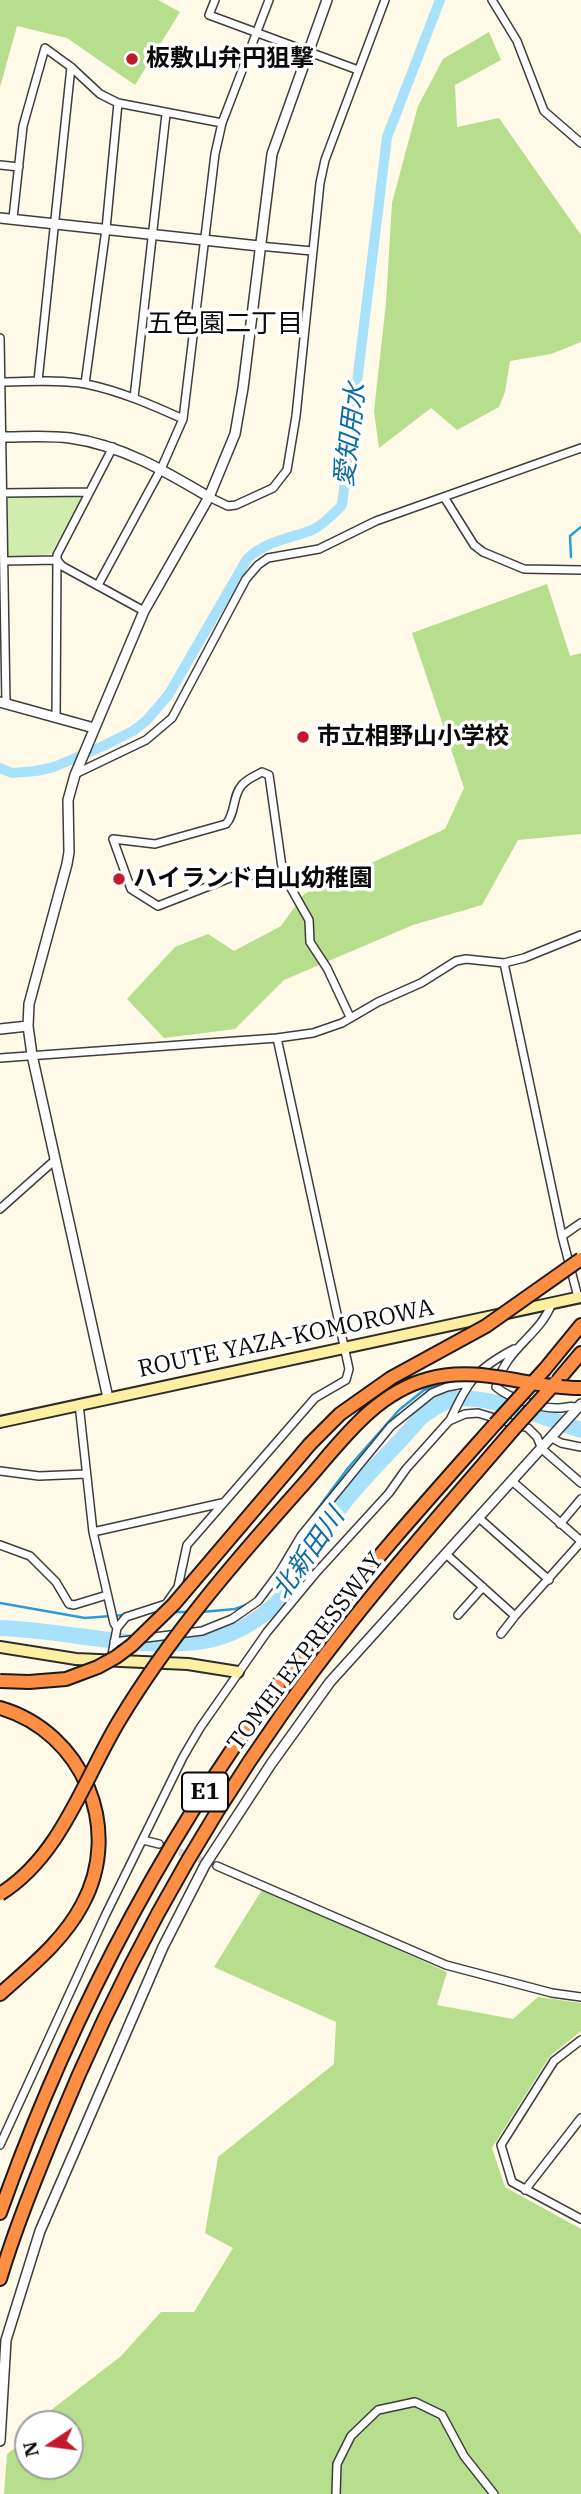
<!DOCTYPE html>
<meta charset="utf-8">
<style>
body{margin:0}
#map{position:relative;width:581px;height:2494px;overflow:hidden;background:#fff9e7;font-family:"IBM Plex Serif",serif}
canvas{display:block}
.north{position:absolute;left:14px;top:2410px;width:70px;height:70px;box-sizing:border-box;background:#fff;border:2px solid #9d9d9d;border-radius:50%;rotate:257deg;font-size:19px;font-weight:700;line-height:28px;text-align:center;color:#0a0a0a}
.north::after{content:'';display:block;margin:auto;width:24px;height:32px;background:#c3192c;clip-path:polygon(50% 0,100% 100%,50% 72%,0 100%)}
</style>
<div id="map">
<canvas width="581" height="2494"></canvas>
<div class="north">N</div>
</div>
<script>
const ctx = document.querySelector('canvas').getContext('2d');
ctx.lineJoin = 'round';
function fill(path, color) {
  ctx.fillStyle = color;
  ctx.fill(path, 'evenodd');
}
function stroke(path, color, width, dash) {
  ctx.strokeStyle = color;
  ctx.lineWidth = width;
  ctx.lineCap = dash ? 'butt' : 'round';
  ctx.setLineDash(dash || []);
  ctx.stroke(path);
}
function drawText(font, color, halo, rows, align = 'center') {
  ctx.font = font + ' "IBM Plex Serif","Noto Sans JP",serif';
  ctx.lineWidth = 7;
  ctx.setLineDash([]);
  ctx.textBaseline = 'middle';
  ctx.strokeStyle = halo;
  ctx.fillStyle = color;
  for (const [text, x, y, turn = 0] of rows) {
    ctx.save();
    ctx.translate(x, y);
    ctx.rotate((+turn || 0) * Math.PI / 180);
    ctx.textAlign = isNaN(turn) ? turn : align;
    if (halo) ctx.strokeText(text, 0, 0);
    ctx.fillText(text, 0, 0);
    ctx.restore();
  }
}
const green = new Path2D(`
 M84 495 51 554 7 558 6 496Z`);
const forest = new Path2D(`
 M0 0H158L180 12 135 85 67 38 17 26 0 87Z
 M489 32 501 60 455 85 457 127 499 118 581 235V342L551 354 510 361 505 392 499 407 457 430 431 408 379 448 374 411 386 303 392 203 418 106 443 59Z
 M547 584 570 656 581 653V834L518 840 482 905 413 925 284 980 235 1029 164 1038 127 999 175 947 208 934 234 951 281 926 304 894 445 829 464 788 412 633Z
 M263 1888 447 1972 437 2005 513 2019 538 1997 581 2003V2031L550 2056 492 2148 505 2187 581 2229V2494H4L7 2454 21 2443 28 2448V2466H54L58 2468 70 2466V2457L74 2448 70 2443V2424H54L46 2414 120 2357 161 2312H194L233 2248 205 2233 218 2157 334 2064 336 2022 214 1967Z`);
const stream = new Path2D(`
 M571 557 570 536 581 527
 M308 1522 348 1468 399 1410 424 1390 445 1382
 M0 1603 85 1618 125 1615
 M173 1612H188
 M201 1612 235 1609 246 1605`);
const canal = new Path2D(`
 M0 768 12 773 36 771 54 767 103 746 133 731 147 720 169 694 247 559C265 541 289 539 312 530 323 525 333 514 342 505L387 137 440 0`);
const river = new Path2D(`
 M0 1628C67 1630 135 1651 203 1641 244 1635 284 1604 304 1569 316 1547 327 1524 342 1505 366 1474 396 1447 421 1417 431 1410 442 1401 454 1399 488 1394 548 1419 581 1430`);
const minorTunnel = new Path2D(`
 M169 1848 217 1866`);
const minor = new Path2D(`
 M215 0 209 15 358 70
 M492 0 517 41 544 111 581 143
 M0 165 19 167
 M13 218 23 126 45 48 71 67 100 94 118 103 222 123
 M259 246 312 251
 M0 338 6 704
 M38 381 71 67
 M0 382C28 382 58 379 86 384 120 391 152 405 183 419
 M85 384 106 229 118 103
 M134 398 166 114
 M1 493 88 492
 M209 497 228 506 236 505 273 488 287 470 296 416 320 183 325 160 385 0
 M444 497 474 545 483 552 524 569 581 570
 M4 561 57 560 62 566 144 611
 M98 585 161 469 183 419 215 154 222 123 269 0
 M56 718 57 555 113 447
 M75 774 146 740 172 718 246 579 258 565 268 558 319 549 376 521 581 448
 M283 874 235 876 158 906 131 889 113 839 155 844 226 824C236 813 232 796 242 785 247 779 255 776 262 772L269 775 283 874 309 920 310 942 327 968 350 1017
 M504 963 562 1236 578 1297
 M0 1058 277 1038 313 1033 342 1023 378 1002 421 983 456 961 466 959 504 963 524 958 581 935
 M0 1209 55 1160
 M562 1236 581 1223
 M552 1303C540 1336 505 1348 496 1387 509 1398 539 1408 556 1408 565 1409 570 1404 579 1408
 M79 1404 93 1532 114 1623 117 1628
 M450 1420C469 1381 474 1370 514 1349
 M552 1438 561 1443 581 1447
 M0 1471 39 1476 86 1474
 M512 1481 581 1541
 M479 1518 549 1580
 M560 1524 581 1499
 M93 1532 222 1503
 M0 1545 30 1556 56 1582 69 1604 74 1605 107 1595
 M447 1555 515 1616 581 1542
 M458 1615 483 1587
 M501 1634 515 1616
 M114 1642 202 1631 232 1619 258 1601 279 1573 301 1536 391 1426 432 1393 447 1387 468 1383
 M111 1660 117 1628 126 1617 166 1604 178 1587 187 1545 315 1398 346 1380 349 1369 277 1038
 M143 1840 159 1844
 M217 1866 446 1965 552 1993 581 1997
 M581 2040 554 2061 501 2145 512 2182 581 2219
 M0 2145 105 1916 183 1757 200 1728 267 1632 315 1574 389 1493 406 1469 449 1421 465 1414 478 1413 528 1428 537 1437 542 1449 581 1483
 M525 2190 581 2118
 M336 2494 337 2464 351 2436 378 2410 415 2402 442 2415 464 2456 494 2494`);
const tertiary = new Path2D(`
 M0 218 259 246
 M0 437C23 437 48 435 70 438 121 445 165 471 209 497
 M0 702 94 728
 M0 1029 28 1026
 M108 1398 32 1055 28 1026 29 1004 67 864 69 852 68 800 75 775 144 611 209 497 235 434 243 388 272 154 327 0
 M0 2441 6 2340 40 2231 163 1947 205 1865 271 1764 330 1682 581 1404`);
const secondary = new Path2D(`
 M0 1422 581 1297
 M0 1647 76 1659 188 1664 238 1672`);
const motorway = new Path2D(`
 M545 1369 581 1325
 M559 1379 581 1353
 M0 1708C83 1732 124 1829 82 1905 63 1941 30 1967 0 1994
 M0 2213C72 2009 177 1813 310 1642 368 1566 432 1495 495 1424
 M0 2279C15 2229 35 2180 55 2131 115 1984 190 1844 282 1714 352 1614 433 1523 512 1431`);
const motorwayBridge = new Path2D(`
 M495 1424 545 1369
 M512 1431 556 1382
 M0 1681 29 1682 66 1679 98 1667 116 1657 132 1645 174 1604 310 1444 340 1414 391 1378 486 1326 581 1259
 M0 1894C61 1856 83 1781 119 1721 170 1636 235 1561 301 1487 338 1446 372 1394 428 1379 480 1364 530 1389 581 1388`);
const markers = [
 [132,59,7,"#c3192c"],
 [303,737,7,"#c3192c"],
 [119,879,7,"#c3192c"]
];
const shields = [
 [205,1792,46]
];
const shieldNames = [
 ["E1",205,1792]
];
const poiNames = [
 ["板敷山弁円狙撃",146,59],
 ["市立相野山小学校",317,737],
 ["ハイランド白山幼稚園",133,879]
];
const streetNames = [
 ["ROUTE YAZA-KOMOROWA",286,1339,-12],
 ["TOMEI EXPRESSWAY",306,1652,-53]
];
const neighbourhoodNames = [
 ["五色園二丁目",225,324]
];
const waterNames = [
 ["愛知用水",351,435,-83],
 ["北新田川",309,1554,-55]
];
fill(green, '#d2ecae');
fill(forest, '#b6de8c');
stroke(stream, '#289dd8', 2.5);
stroke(canal, '#a7e1fb', 10);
stroke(river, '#a7e1fb', 16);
stroke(minorTunnel, '#dad5c6', 7, [7, 3.5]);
stroke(minor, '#3d3d3d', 10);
stroke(tertiary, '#3d3d3d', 12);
stroke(secondary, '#2c2c2c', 14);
stroke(motorway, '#1b1b1b', 16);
stroke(minor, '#fff', 7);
stroke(tertiary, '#fff', 9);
stroke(secondary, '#ffefa2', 10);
stroke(motorway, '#ff8e45', 12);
stroke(motorwayBridge, '#1b1b1b', 16, []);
stroke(motorwayBridge, '#ff8e45', 12);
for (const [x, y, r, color] of markers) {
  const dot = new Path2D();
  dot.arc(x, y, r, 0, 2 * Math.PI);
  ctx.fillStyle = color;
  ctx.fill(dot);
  stroke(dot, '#fff', 2.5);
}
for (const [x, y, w] of shields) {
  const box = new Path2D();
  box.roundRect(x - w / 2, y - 19.5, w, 39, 5);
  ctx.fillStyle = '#fff';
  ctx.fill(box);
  stroke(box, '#0a0a0a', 2);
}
drawText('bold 23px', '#0a0a0a', null, shieldNames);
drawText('bold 24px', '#0a0a0a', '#fff', poiNames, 'left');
drawText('24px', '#0a0a0a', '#fff', streetNames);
drawText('26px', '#0a0a0a', '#fff', neighbourhoodNames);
drawText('italic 26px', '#0b6ba3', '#fff', waterNames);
</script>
